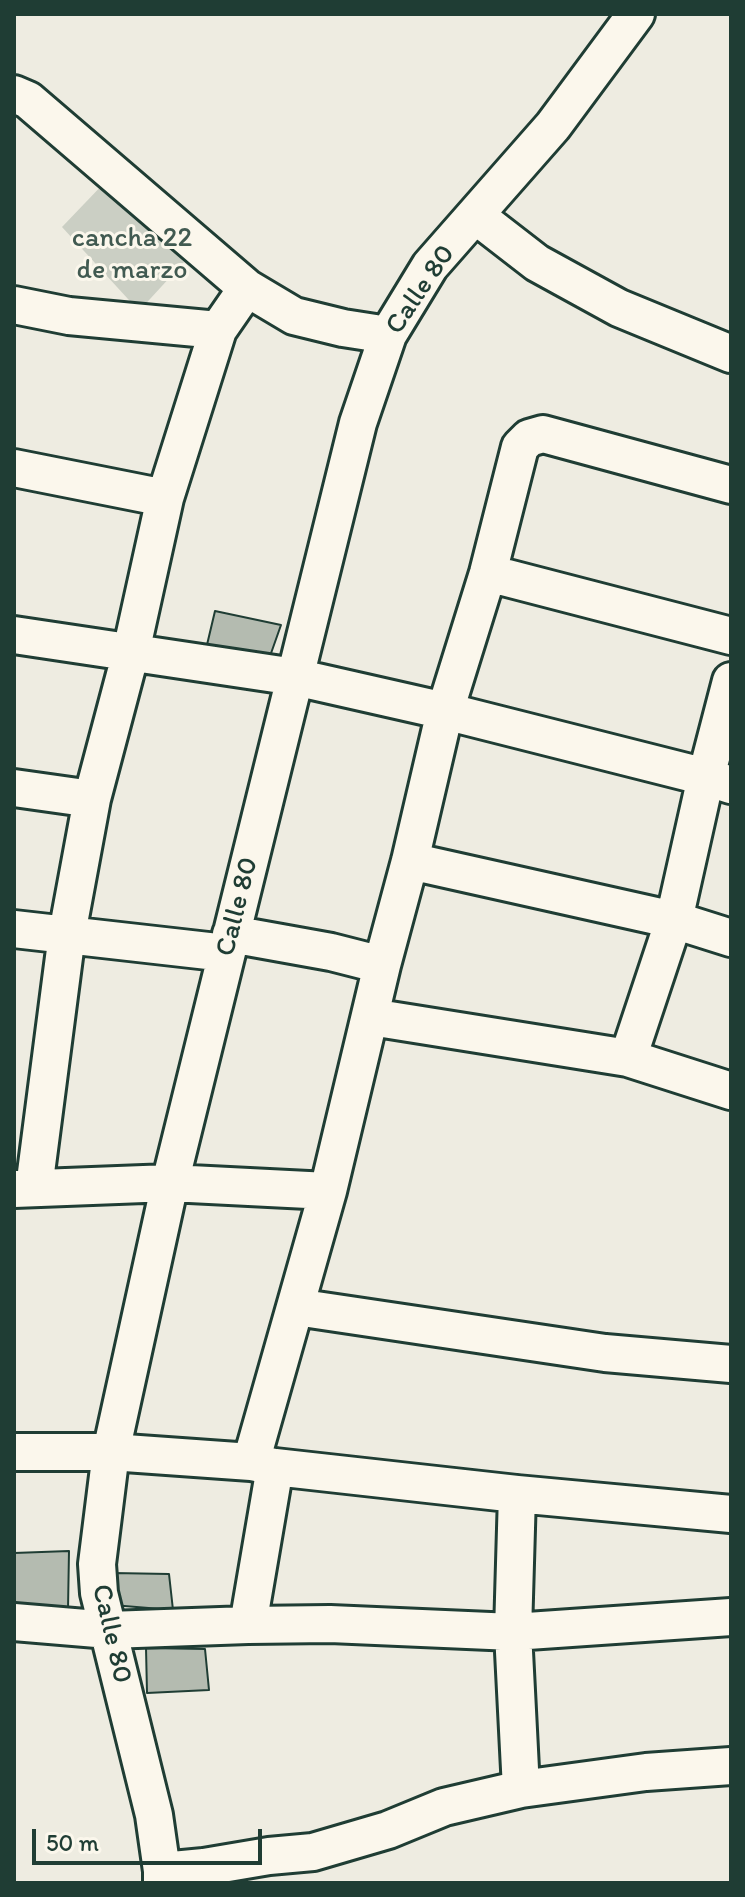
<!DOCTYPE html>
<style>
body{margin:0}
#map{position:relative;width:745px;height:1897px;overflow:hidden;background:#eeece1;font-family:Itim,sans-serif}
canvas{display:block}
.frame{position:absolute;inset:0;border:16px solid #1f3d34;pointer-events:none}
.scale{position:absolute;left:32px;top:1829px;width:230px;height:36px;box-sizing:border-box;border:4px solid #1f3d34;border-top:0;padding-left:10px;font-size:24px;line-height:28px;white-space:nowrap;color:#1f3d34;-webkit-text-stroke:6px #fbf7ec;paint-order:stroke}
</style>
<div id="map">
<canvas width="745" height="1897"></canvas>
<div class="frame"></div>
<div class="scale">50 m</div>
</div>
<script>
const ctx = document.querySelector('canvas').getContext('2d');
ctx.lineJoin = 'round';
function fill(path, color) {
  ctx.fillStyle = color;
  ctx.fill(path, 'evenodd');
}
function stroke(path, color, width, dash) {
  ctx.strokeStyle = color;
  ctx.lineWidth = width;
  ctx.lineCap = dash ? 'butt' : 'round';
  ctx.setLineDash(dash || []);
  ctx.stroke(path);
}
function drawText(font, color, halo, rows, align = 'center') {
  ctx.font = font + ' Itim,sans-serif';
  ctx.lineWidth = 6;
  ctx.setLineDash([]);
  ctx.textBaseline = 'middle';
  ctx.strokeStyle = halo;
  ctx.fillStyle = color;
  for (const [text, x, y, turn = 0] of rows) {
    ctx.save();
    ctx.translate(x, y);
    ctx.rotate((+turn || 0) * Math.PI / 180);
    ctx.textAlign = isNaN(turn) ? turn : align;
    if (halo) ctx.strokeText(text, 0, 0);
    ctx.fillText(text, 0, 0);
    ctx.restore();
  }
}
const green = new Path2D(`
 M107 180 184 262 139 311 62 227Z`);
const building = new Path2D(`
 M215 611 281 625 269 659 206 649Z
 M69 1551 68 1610 14 1604V1553Z
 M113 1573 169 1574 173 1610 112 1605Z
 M146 1648 205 1649 209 1690 147 1693Z`);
const minor = new Path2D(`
 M14 94 28 100 247 288 294 316 343 328 388 335
 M475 215 537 263 619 308 731 354
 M14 305 69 316 218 330
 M14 468 165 498
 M488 573 731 636
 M14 635 295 677 445 711 706 777 731 785
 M14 788 92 799
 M410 861 674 920 731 938
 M14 929 226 953
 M231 934 331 952 382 965
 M371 1017 628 1058 731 1091
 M628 1058 674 920 706 777 731 681
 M34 1188 67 934 92 799 131 652 165 498 218 330 247 288
 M14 1189 170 1183 328 1191
 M296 1307 605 1353 731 1364
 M14 1452H111L251 1462 275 1467 517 1494 731 1514
 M251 1462 328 1191 382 965 410 861 445 711 488 573 520 447 529 438 543 434 731 485
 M517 1494 513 1632 521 1789
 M14 1622 109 1630 248 1625 330 1624 513 1632 731 1617
 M248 1625 275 1467
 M162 1871 204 1867 269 1856 313 1852 388 1830 444 1807 521 1789 646 1772 731 1766
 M162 1883V1871L154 1815 99 1593 97 1564 111 1452 170 1183 358 423 388 335 430 266 553 126 636 14`);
const parkNames = [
 ["cancha 22",132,239],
 ["de marzo",132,271]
];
const streetNames = [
 ["Calle 80",421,290,-56],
 ["Calle 80",238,907,-76],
 ["Calle 80",111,1634,77]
];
fill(green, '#cbcfc4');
fill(building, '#b4bbb0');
stroke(building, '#1f3d34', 2);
stroke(minor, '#1f3d34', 42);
stroke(minor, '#fbf7ec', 36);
drawText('28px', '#415a51', '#fbf7ec', parkNames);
drawText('28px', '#1f3d34', '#fbf7ec', streetNames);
</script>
